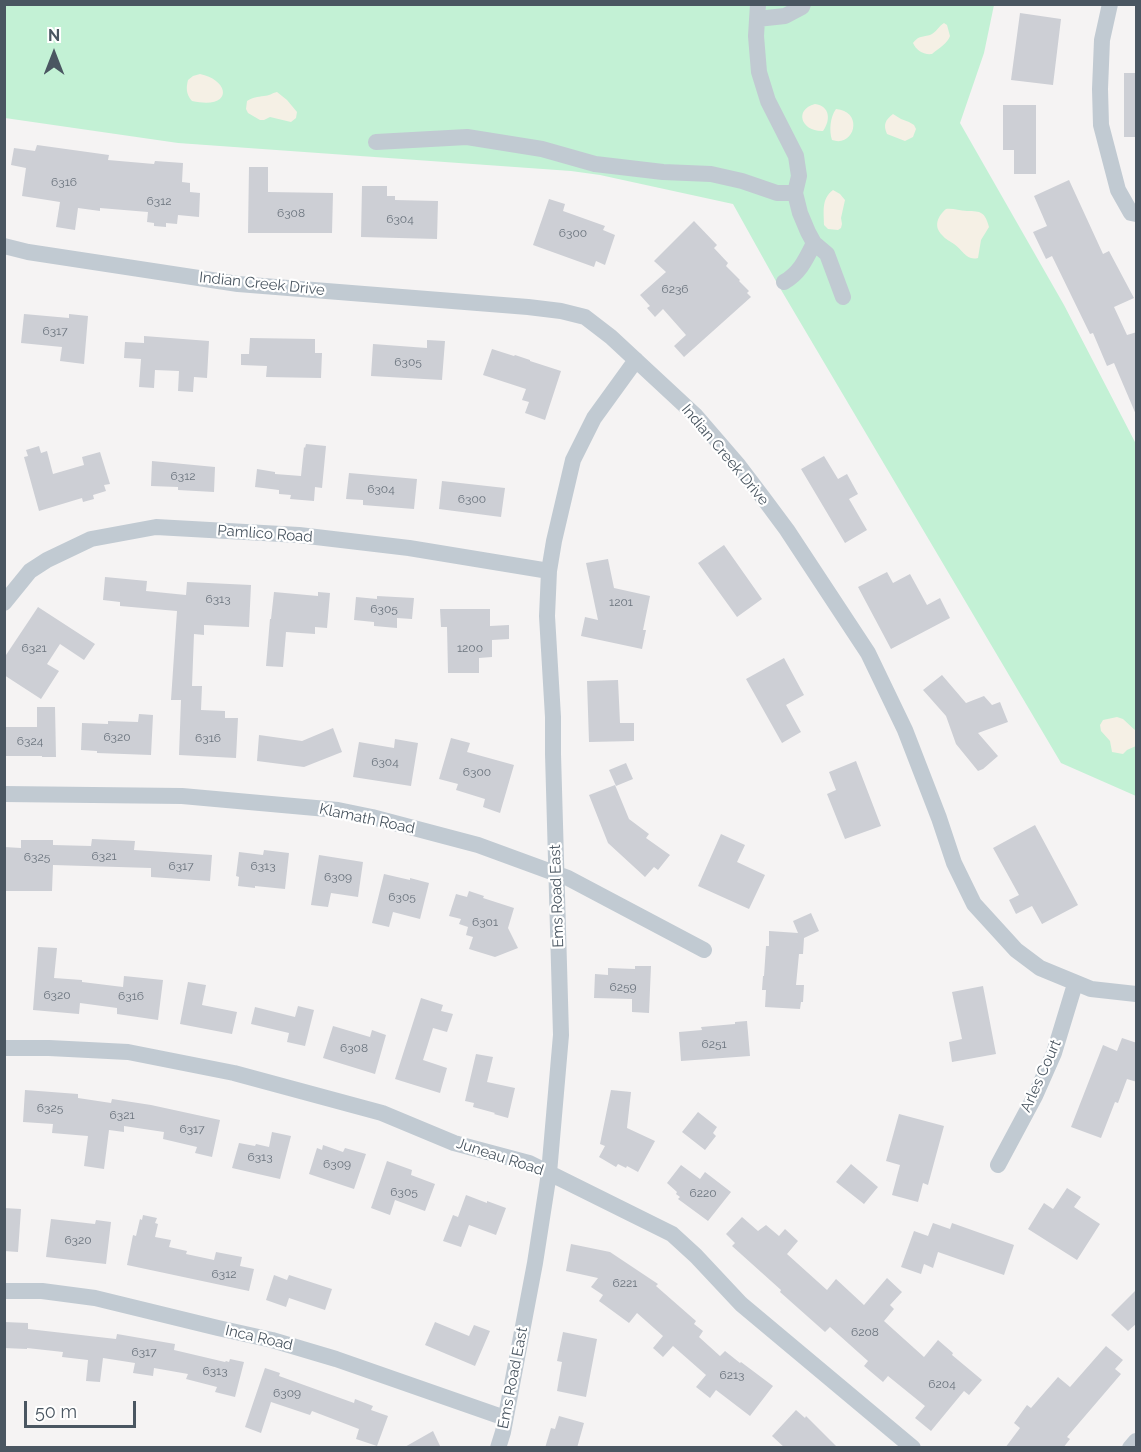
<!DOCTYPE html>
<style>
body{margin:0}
#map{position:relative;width:1141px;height:1452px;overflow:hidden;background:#f5f3f3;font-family:Raleway,sans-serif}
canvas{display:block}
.frame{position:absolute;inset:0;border:6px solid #4a5661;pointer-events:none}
.north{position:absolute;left:24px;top:24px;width:60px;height:60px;-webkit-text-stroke:4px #fff;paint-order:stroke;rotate:0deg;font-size:16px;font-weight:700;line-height:24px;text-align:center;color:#4a5661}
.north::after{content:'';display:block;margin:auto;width:21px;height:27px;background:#4a5661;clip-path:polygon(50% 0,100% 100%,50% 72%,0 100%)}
.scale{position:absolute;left:24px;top:1401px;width:112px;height:27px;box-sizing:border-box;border:3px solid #4a5661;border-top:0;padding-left:8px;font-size:18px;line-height:21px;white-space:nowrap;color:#4a5661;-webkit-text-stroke:4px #fff;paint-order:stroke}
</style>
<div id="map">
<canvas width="1141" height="1452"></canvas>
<div class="frame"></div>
<div class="north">N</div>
<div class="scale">50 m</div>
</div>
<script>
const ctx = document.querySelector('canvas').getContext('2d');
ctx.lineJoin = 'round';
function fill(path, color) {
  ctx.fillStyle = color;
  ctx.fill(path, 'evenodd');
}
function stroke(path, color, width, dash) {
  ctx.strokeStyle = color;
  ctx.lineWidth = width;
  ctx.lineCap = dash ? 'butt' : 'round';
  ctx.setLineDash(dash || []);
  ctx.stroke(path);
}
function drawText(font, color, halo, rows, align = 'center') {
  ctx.font = font + ' Raleway,sans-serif';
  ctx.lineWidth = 4.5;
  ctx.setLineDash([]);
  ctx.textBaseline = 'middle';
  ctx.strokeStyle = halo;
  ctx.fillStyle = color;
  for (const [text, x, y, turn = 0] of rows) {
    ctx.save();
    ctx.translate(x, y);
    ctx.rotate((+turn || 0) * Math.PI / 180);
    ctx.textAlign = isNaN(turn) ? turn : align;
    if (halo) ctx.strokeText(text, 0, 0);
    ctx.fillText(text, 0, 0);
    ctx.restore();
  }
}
const green = new Path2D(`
 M5 5H994L984 53 960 123 1064 305 1136 444V796L1061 763 777 283 733 204 600 175 571 171 178 143 5 118Z`);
const sand = new Path2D(`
 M944 23 947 25 950 36C948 43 938 49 932 54 923 55 916 50 913 43 920 34 924 38 932 34 937 31 939 26 944 23Z
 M200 74C230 80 234 110 192 101 186 94 186 88 188 80L193 76Z
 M277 92 287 100 297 112 296 118 291 122 270 117 264 120H260L248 113 246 109 247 101C253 97 257 97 264 96 269 96 272 93 277 92Z
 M815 104C830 106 831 120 823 131 802 132 793 110 815 104Z
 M836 109C864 111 855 148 832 140 829 131 830 117 836 109Z
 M893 114 901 119 909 122 914 125 916 129 913 137 905 141 887 134C883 125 885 120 893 114Z
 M833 190 840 194 845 200 841 218 842 224 841 228 838 230 828 229 824 225C824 212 821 199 833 190Z
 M946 209C953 208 959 211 967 211 981 211 985 212 989 227L981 240 978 258C966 261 963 250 954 244 950 241 945 239 942 235 933 226 938 216 946 209Z
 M1117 717 1123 719 1136 731V746L1127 750 1123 754 1112 752 1110 741 1101 731 1100 725 1103 720Z`);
const building = new Path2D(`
 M1020 13 1061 19 1053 85 1011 80Z
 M1124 73H1137V137H1124Z
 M1003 105H1036V174H1014V150H1003Z
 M37 145 109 155 108 160 154 164 155 161 183 163 182 182 190 183V192L200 193 199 217 178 215 177 224 166 223V227L154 226V223L147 222 148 212 100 208V211L78 208 75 230 56 227 60 202 22 196 26 168 11 165 14 148 35 151Z
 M249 167H268V192L333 193 332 233H248Z
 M1069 180 1103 254 1109 251 1134 298 1114 307 1127 335 1137 332V417L1114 363 1107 366 1093 333 1090 334 1052 256 1046 259 1033 232 1047 226 1034 196Z
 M362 186H387V196H395V200L438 201 437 239 361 237Z
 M549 199 565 204 563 211 605 226 603 230 615 235 605 265 596 261 594 267 533 245Z
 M694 221 717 245 714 248 728 263 726 266 740 280 739 281 749 291 747 293 751 297 684 357 674 346 686 335 663 309 655 317 647 308 650 306 640 295 666 272 654 261Z
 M24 314 69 318V314L88 316 84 364 60 361 62 347 21 343Z
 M144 336 209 341 207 378 194 377 193 392 178 391 179 371 155 370 154 388 139 387 141 359 124 358 125 342 144 343Z
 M250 338 315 339V353H322L321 378 266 377 267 366 241 365V354H249Z
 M427 340 445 341 442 380 371 376 373 344 427 348Z
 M492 349 514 356 515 355 530 360V361L561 371 545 420 525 413 529 402 522 400 526 389 483 375Z
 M306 444 326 446 322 488 315 487 314 501 290 499 291 495 279 494V490L255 487 257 469 275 472V474L301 476 304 447 305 448Z
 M39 446 41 453 47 451 53 474 84 465 82 457 100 452 110 484 104 485 106 491 93 495 94 499 83 502 82 498 39 511 24 457 28 456 26 450Z
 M824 456 838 479 847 474 858 494 849 499 867 530 845 543 801 469Z
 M152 461 215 467 214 492 178 490V487L151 486Z
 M349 473 417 479 414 509 363 505V500L346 499Z
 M442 481 505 488 501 517 439 509Z
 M724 545 762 599 737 617 698 563Z
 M608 559 614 588 650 596 643 630H646L642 649 581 636 585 617 598 620 586 563Z
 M887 572 893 583 910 574 927 605 940 598 950 618 891 649 858 587Z
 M105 577 147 581 146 591 186 595 187 582 251 585 249 627 204 625V635L194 634 192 686H202L201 710 225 711V718H238L236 758 179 755 181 700H171L177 611 120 606V602L103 600Z
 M274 592 318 596V592L330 593 327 628 315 627V634L286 632 283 667 266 666 270 619H271Z
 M377 596 414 598 412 619 397 618V628L374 626V622L354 620 356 597 377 599Z
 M38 607 95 644 84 660 60 644 47 664 59 671 41 699 4 675V658Z
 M440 609H490V626L509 625V639L492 640V657L479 658V673H448L447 627H441Z
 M784 658 804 695 786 705 801 732 782 743 746 679Z
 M942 675 966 703 984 696 992 705 1000 702 1008 722 978 733 998 756 983 769 978 771 956 744 946 716 923 690Z
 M618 680 620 723H634V741L589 742 587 681Z
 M37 707H55L56 757H42V756H4V727H37Z
 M139 714 153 715 151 755 97 753V751L81 750 82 723 108 724V721L138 722Z
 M333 728 342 752 304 767 257 761 259 735 302 741Z
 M451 738 470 743 467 752 514 765 500 813 483 807 485 799 456 790 458 784 439 779Z
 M395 739 418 743 411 786 353 777 359 742 394 748Z
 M856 761 881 826 845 839 827 794 836 790 829 772Z
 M626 763 633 779 616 786 609 770Z
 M615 785 629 819 649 834 646 838 670 855 658 870 654 867 645 877 608 843 589 795Z
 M1035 825 1078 905 1042 924 1032 906 1016 914 1009 900 1019 895 993 848Z
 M721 834 745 845 737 862 765 875 749 909 698 886Z
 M92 839 135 841 134 850 212 855 210 881 151 877V868L53 865 52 891H4V847L21 848V840H53V845L91 846Z
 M264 850 289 853 285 889 255 886V888L238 886 239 877 236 876 239 852 263 855Z
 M319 855 363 862 358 897 331 893 328 907 311 905Z
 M384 874 410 880V878L429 883 420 919 393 912 389 927 372 923Z
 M469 891 484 896 483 898 514 908 508 928 518 948 495 957 469 949 473 937 466 935 468 927 459 924 461 919 449 916 456 894 467 897Z
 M811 913 819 931 804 938 803 954H799L796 985H804L803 1002H801L800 1009 765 1007 766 990H762L763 976H764L766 946H769V931L798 933 793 921Z
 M38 947 57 948 54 978 82 980V982L123 987 124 976 163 980 158 1020 117 1014V1008L80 1003 79 1014 33 1010Z
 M635 966H651L649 1013 632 1012V999L594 998 595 974 608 975V968L635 969Z
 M188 982 206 985 202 1005 237 1012 232 1034 180 1024Z
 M983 986 996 1054 952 1062 949 1042 962 1039 952 992Z
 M421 998 443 1005 441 1011 453 1014 447 1032 433 1028 423 1060 447 1068 440 1093 395 1079Z
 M298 1006 314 1010 305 1046 287 1042 289 1033 251 1024 255 1007 295 1017Z
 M747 1021 750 1056 681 1061 679 1032 702 1030 701 1027 735 1024V1022Z
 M333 1026 370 1037 372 1030 386 1035 375 1074 323 1058Z
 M1122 1038 1137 1043V1082L1127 1079 1118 1103 1115 1102 1101 1138 1071 1127 1103 1045 1117 1051Z
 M476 1054 493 1057 487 1082 515 1088 508 1118 494 1114 495 1113 473 1107 474 1103 465 1101Z
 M25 1090 78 1094V1098L111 1103 112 1099 151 1105 220 1120 212 1157 195 1153 197 1147 163 1139 164 1132 124 1126V1132L109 1130 104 1169 84 1166 88 1136 52 1133 53 1124 23 1122Z
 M611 1090 631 1092 627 1128 655 1141 638 1172 627 1166 626 1168 618 1164 616 1167 599 1157 605 1146 600 1144Z
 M698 1112 717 1127 713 1133 716 1136 705 1150 682 1132Z
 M899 1114 944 1126 928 1185 923 1183 918 1202 892 1195 900 1165 886 1161Z
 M272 1132 291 1136 280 1179 232 1168 239 1143 255 1146 256 1144 269 1147Z
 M323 1145 343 1152 345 1148 366 1154 354 1189 309 1174 317 1148 322 1150Z
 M387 1161 412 1170 411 1175 435 1184 425 1211 395 1200 390 1215 371 1208Z
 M851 1164 878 1187 864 1204 836 1182Z
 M681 1165 700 1179 705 1172 731 1192 708 1221 678 1199 680 1197 676 1194 677 1192 667 1183Z
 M1067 1188 1081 1197 1074 1207 1100 1224 1077 1260 1028 1229 1044 1203 1053 1209Z
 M466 1195 487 1203V1201L506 1208 496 1235 469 1225 461 1247 443 1241 453 1215 458 1217Z
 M4 1208 21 1209 18 1252 4 1251Z
 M143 1215 157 1218 155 1223 158 1224 155 1237 171 1240 169 1247 187 1251 186 1254 214 1260 216 1252 242 1257 240 1266 254 1269 249 1291 127 1265 133 1235 136 1236 140 1219 142 1220Z
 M742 1217 758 1231 766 1225 779 1236 785 1229 798 1241 787 1254 827 1290 836 1279 864 1305 887 1278 902 1292 890 1305 894 1309 884 1321 924 1357 938 1340 953 1353 952 1355 982 1380 969 1395 964 1391 931 1431 915 1418 925 1406 888 1376 883 1382 864 1366 868 1361 830 1327 825 1332 780 1292 781 1290 732 1246 735 1243 726 1234Z
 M51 1219 95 1224 96 1220 111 1222 106 1264 46 1257Z
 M933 1223 950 1229 952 1223 1014 1245 1004 1275 938 1252 933 1268 924 1264 921 1274 901 1267 914 1231 928 1236Z
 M571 1244 610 1252 658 1284 656 1286 696 1321 694 1324 703 1331 699 1337 720 1356 725 1351 740 1363 741 1362 773 1386 750 1416 716 1390 710 1398 696 1387 706 1375 673 1346 663 1357 653 1348 663 1336 637 1313 629 1323 599 1301 603 1295 591 1287 598 1278 566 1271Z
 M274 1275 287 1280 289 1275 332 1289 325 1310 289 1298 286 1307 266 1300Z
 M1137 1289V1323L1128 1331 1111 1315Z
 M4 1322 28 1323V1329L116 1339 117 1334 175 1344 174 1350 225 1362 226 1361 229 1362 230 1359 244 1362 235 1397 215 1392 217 1387 186 1379 188 1374 154 1368 153 1376 133 1373 135 1363 103 1358 100 1382 86 1381 88 1360 62 1357 63 1352 27 1348V1349L4 1348Z
 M435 1322 469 1336 474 1325 490 1331 475 1366 425 1345Z
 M563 1332 597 1339 586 1397 557 1391 562 1362 557 1361Z
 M1106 1346 1123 1360 1115 1369 1121 1374 1067 1437 1070 1439 1063 1448H1005L1020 1428 1014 1423 1027 1405 1031 1408 1058 1377 1070 1387Z
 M265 1368 280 1373 279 1376 354 1403 355 1399 373 1406 371 1410 388 1416 377 1446 356 1439 359 1429 312 1411 310 1415 271 1402 261 1433 245 1427Z
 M796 1410 805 1418 806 1416 838 1448H785L772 1436Z
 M559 1416 584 1423 577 1448H545L551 1428 555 1429Z
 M433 1431 441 1448H403Z`);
const minor = new Path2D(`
 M1110 4 1102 40 1100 89 1101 125 1118 190 1131 213 1136 214
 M757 19 785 16 802 7 803 4
 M376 142 467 137 542 149 595 164 663 172 711 174 742 181 777 193H795L799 176 796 156 768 101 759 72 756 36 758 4
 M795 193 800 213 808 232 814 243 827 254 843 297
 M4 246 28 252 238 284 528 307 561 311 585 317 611 337 695 415 739 466 764 499 787 530 868 653 905 730 939 818 954 863 974 904 1016 950 1040 968 1091 989 1136 994
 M784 282C800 273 806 259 814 243
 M4 603 30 571 47 560 91 539 156 527 299 535 409 548 549 571
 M4 794 182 796 338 810 372 817 478 845 568 878 704 950
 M4 1048H49L128 1052 234 1073 382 1113 454 1143 529 1163 672 1234 696 1256 741 1304 913 1448
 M998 1165 1035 1096 1054 1053 1075 984
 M4 1291H42L95 1298 218 1328 272 1340 336 1359 505 1418
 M498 1448 503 1432 535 1263 549 1173 561 1035 553 754V717L547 616 549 571 554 541 573 460 594 418 636 360
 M1130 1448 1136 1441`);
const numberNames = [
 ["6316",64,182],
 ["6312",159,201],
 ["6308",291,213],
 ["6304",400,219],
 ["6300",573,233],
 ["6236",675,289],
 ["6317",55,331],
 ["6305",408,362],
 ["6312",183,476],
 ["6304",381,489],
 ["6300",472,499],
 ["6313",218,599],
 ["1201",621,602],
 ["6305",384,609],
 ["6321",34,648],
 ["1200",470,648],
 ["6320",117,737],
 ["6316",208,738],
 ["6324",30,741],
 ["6304",385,762],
 ["6300",477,772],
 ["6321",104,856],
 ["6325",37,857],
 ["6317",181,866],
 ["6313",263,866],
 ["6309",338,877],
 ["6305",402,897],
 ["6301",485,922],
 ["6259",623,987],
 ["6320",57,995],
 ["6316",131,996],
 ["6251",714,1044],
 ["6308",354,1048],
 ["6325",50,1108],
 ["6321",122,1115],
 ["6317",192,1129],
 ["6313",260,1157],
 ["6309",337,1164],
 ["6305",404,1192],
 ["6220",703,1193],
 ["6320",78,1240],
 ["6312",224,1274],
 ["6221",625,1283],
 ["6208",865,1332],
 ["6317",144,1352],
 ["6313",215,1371],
 ["6213",732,1375],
 ["6204",942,1384],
 ["6309",287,1393]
];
const streetNames = [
 ["Indian Creek Drive",262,284,6],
 ["Indian Creek Drive",725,455,50],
 ["Pamlico Road",265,534,4],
 ["Klamath Road",367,819,12],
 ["Ems Road East",557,896,-92],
 ["Arles Court",1041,1076,-66],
 ["Juneau Road",500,1157,18],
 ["Inca Road",259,1338,13],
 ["Ems Road East",513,1378,-79]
];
fill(green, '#c3f1d5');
fill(sand, '#f5f0e5');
fill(building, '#cdcfd5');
stroke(minor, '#c1cad2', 16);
drawText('12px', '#6b747e', null, numberNames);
drawText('15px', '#4a5661', '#fff', streetNames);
</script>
